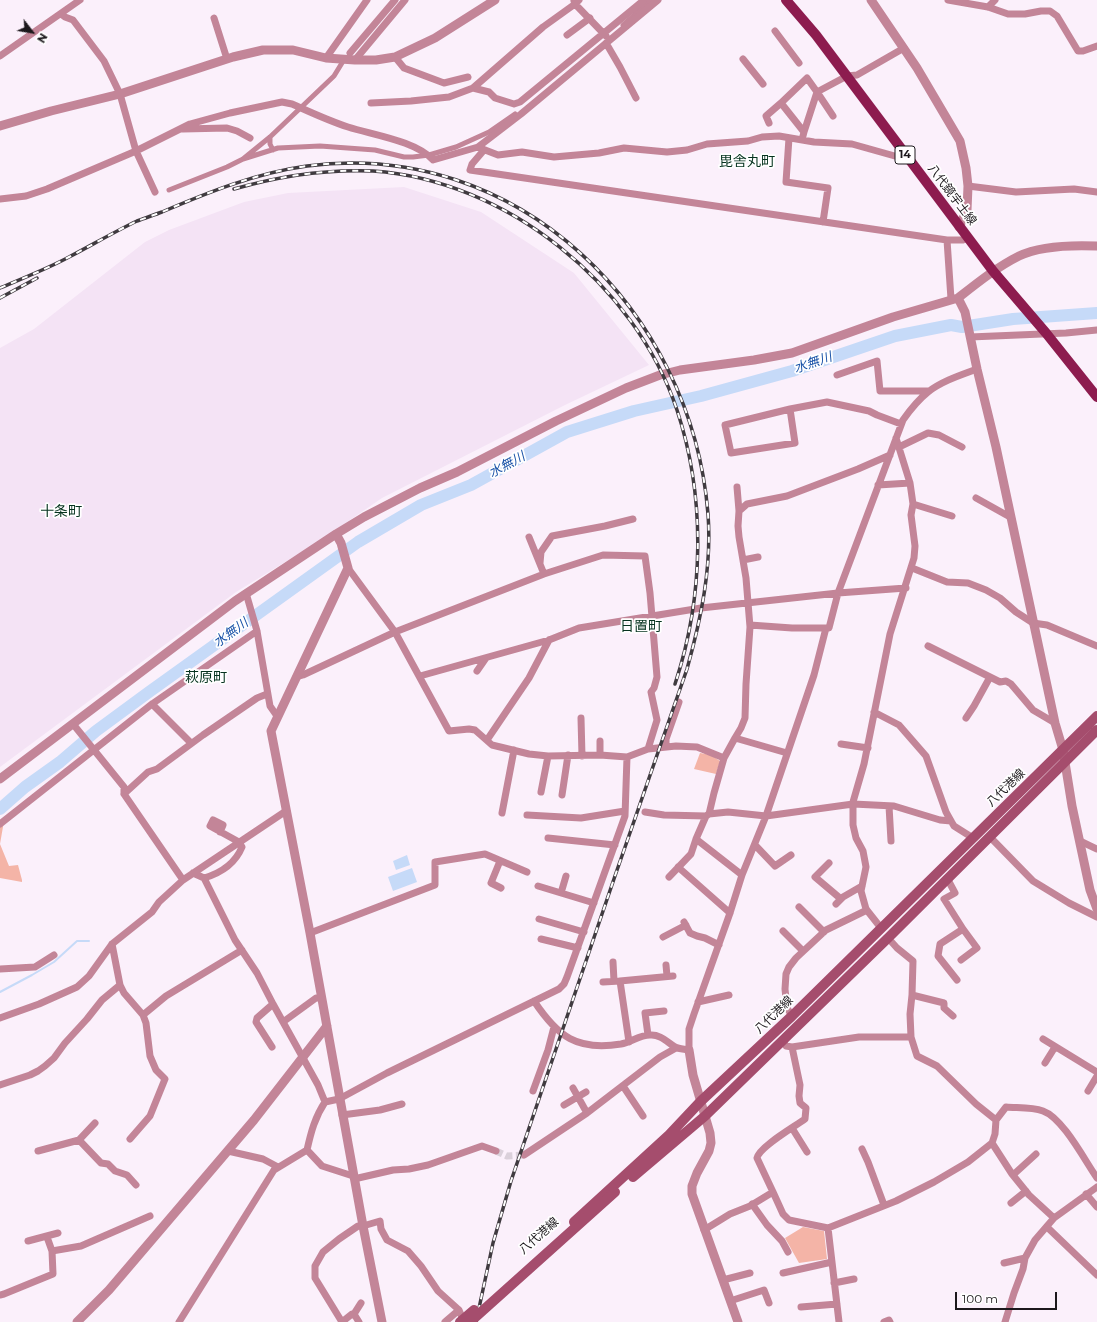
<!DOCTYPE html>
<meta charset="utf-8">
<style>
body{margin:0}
#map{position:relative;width:1097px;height:1322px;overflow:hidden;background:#fbf0fb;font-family:Montserrat,sans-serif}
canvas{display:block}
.north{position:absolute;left:12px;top:12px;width:40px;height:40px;-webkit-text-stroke:3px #fff;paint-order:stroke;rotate:121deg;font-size:11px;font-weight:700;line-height:16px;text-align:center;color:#1c181c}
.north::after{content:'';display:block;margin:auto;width:14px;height:18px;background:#1c181c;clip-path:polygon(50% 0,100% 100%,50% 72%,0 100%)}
.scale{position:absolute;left:955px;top:1292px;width:102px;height:18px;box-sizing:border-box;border:2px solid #1c181c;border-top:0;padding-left:5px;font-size:12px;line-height:14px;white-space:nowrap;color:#1c181c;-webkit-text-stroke:3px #fff;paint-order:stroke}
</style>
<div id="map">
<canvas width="1097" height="1322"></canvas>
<div class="north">N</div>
<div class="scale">100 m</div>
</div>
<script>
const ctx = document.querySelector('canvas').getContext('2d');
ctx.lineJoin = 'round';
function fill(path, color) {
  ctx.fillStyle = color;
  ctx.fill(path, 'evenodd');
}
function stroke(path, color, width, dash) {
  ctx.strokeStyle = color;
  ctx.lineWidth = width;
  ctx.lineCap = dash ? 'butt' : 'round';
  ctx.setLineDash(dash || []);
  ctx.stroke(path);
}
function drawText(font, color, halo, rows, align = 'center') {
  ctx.font = font + ' Montserrat,"Noto Sans JP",sans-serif';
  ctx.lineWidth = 3.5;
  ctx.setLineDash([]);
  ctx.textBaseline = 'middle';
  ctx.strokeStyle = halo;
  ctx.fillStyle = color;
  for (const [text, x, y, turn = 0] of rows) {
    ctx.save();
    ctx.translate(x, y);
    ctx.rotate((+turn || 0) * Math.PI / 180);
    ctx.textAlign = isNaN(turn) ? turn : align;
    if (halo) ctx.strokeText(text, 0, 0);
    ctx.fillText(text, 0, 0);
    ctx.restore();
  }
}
const built = new Path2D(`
 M404 187 481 212 574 273 649 365 565 405 382 498 318 542 236 592 0 767V348L34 329 145 242 169 230 244 202 288 193Z`);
const green = new Path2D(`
 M700 753 711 755 720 761 716 774 694 769Z
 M4 821 0 844 9 866 18 865 22 880V882L0 878V826Z
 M803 1227 824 1231 827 1259 799 1263 785 1238Z`);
const water = new Path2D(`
 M407 855 410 865 396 870 393 861Z
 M412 868 417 882 393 891 388 877Z`);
const stream = new Path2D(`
 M0 992 32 975 54 962 77 941H89`);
const river = new Path2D(`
 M0 809 25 787 60 762 96 731 149 692 358 542 421 505 471 485 567 432 634 411 701 396 792 371 895 336 951 325 962 327 1013 319 1097 313`);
const minorTunnel = new Path2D(`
 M496 1151 507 1156 524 1155`);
const pedestrian = new Path2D(`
 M623 25 651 0
 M270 137V144L273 150
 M243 159 278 148 320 146 375 150 404 157H413L429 155 456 147 489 132 515 114
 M169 190 227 167 243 159 270 137 334 76 345 58`);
const minor = new Path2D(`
 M948 0 988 7 1008 14H1025L1041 11H1050L1057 16 1078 51H1083L1097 46
 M574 1 575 4 606 36
 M988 7 995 0
 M61 14 65 17 73 20 104 61 120 94 136 151 155 192
 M214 18 227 59
 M775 31 799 63
 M567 35 590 18
 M606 43 620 67 636 98
 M350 53 395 0
 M0 56 80 0
 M395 57 404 68 444 83 468 77
 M326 58 367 0
 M743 59 763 84
 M355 60 405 0
 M473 88 489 92 495 98 514 104 520 102 644 0
 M371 103 411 101 449 97 473 88 543 27 575 4 579 0
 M781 103 807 78 817 92 804 132
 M833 116 817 92 847 76 857 75 904 48
 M769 123 766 116 781 103 804 132 803 136
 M183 129 227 128 237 131 250 138
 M789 138 786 182 828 188 823 222
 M480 148 498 155 522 152 554 157 599 153 624 148 667 152 687 150 707 144 748 141 762 137 779 136 814 142 852 144 909 160
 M484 150 472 164 470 170 947 240
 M968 186 1016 192 1074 189 1097 192
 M0 199 26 196 47 189 136 151 190 124 230 113 282 102 292 104C310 112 329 121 348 127 373 135 416 141 433 160L478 147 521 114 658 0
 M951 299 947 240H963L968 238
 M970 337 1066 333 1097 330
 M837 375 877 361 880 391H929
 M790 409 795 443 731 453 725 425 790 409 827 402 869 411 877 415 901 424
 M899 447 928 433 939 435 962 447
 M878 485 910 483
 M737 487 739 511
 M976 498 1010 517
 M913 504 952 516
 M529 537 544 574
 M743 560 758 557
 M540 563 541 552 552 536 605 526 633 519
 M348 568 395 632 449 731 469 729 475 730 492 745 529 754 548 756 600 755 627 757 648 749 676 746 697 747 724 758 735 738 787 753
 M912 568 947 582 968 583 986 590 1000 598 1016 612 1033 623 1047 625 1097 646
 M246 593 257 631 270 706 277 716
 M750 625 792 628H826
 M928 646 1000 682 1006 681 1011 684 1033 710 1055 723
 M477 671 486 658
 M420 676 549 640 579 628 701 608 838 593 906 588
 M296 677 303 675 395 632 544 574 603 555 645 556 650 593 657 677 654 688 651 692 657 720 648 749
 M152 704 191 743
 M874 712 899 725 926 756 946 812 951 821 954 826 973 838
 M581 718 582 756
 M966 718 974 706 990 677
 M73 724 124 787V794L183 880
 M735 738 741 728 745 718 746 684 750 627 746 578 739 537 738 526 739 511 747 504 787 496 858 469 890 455
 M487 740 529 678 549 640
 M841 744 868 748
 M666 747V739L679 702
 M600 755V741
 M541 792 548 756
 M124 794 148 772 157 769 203 735 257 698 267 694
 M562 795 568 755
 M889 806 891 841
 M645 812 664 815 706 816 709 814 728 812 766 816 853 804 894 806 940 820 951 821
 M502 813 514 750
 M709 814 714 793 724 758
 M527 815 581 818 625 811
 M0 824 152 704 257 631
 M990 837 1033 881 1069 903 1097 917
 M548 838 615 845
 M696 839 706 816
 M1080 841 1097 849
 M755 845 775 866 791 855
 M500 861 491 883 501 888
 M829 863 815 877 841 899
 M678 867 730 913
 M193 873 204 878C221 873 235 864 242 847L239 842 210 826 213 820 223 825 220 832
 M669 877 691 854 696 839 742 875
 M947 878 955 893 944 899 963 929 940 944 938 956 957 980
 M538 886 594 903
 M561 893 566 876
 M836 904 843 897 862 886
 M799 907 824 932
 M539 919 584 932
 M684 922 690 933 697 936 705 938 719 945
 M881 928 866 909 861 891 866 867 863 851 856 838 853 825V802L864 764 890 634 914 558 915 546 911 515 913 504 910 483 896 438
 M783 931 803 951
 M310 933 435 885V862L485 854 527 872
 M663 937 686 925
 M888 938 897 948 913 961 912 995 910 1014 911 1037 917 1056 937 1066 976 1104 996 1120 1006 1107C1018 1108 1032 1107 1043 1111 1063 1118 1085 1161 1097 1178
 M541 939 578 948
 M112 944 120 985 124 993 143 1015 146 1023 150 1056 156 1070 165 1079 150 1116 130 1139
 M961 960 977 948 963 929
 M613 962 614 981
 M666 965 667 976
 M0 969 35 967 54 955
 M620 981 673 976
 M603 982 620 981 629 1042
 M912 995 944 1003V1008L953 1016
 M534 1001C558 1037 577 1051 621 1044 631 1042 640 1035 650 1035 660 1034 667 1042 675 1047 679 1049 685 1049 689 1050V1029L694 1014 730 913 742 875 766 816 814 675 826 628H829L838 593 903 420C910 410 918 400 928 392 942 381 961 375 977 369
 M698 1002 729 995
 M143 1015 166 996 242 950
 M792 1016 787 1008 785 989 786 974 789 967 796 958 826 930 867 910
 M0 1018 39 1004 77 987 89 976 112 944 152 912 159 902 183 880 286 811
 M283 1022 316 998H321
 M648 1035 645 1013 664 1011
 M1043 1039 1097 1072
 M782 1040 786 1046 792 1047 859 1037H911
 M272 1047 256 1022 257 1018 273 1004
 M1045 1063 1055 1047
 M0 1085 30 1075 38 1071 45 1066 54 1058 65 1043 87 1019 102 1000 120 985
 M623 1086 643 1116
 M573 1088 587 1113
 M533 1091 548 1050 554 1027
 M1088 1091 1097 1076
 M325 1102 339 1099 387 1073 559 989 564 984 567 977 625 816 627 757
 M564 1105 586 1092
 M342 1115 380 1110 402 1104
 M792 1128 807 1152
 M79 1140 101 1163 108 1164 115 1171 127 1175 136 1185
 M992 1143 995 1134 996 1120
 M862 1149 868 1162 884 1205
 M307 1150 322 1166 353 1176
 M38 1151 79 1140 95 1123
 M228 1151 263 1159 278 1167
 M524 1155 587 1113 660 1057 676 1048
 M1013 1175 1036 1154
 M354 1179 393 1170 409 1169 428 1165 482 1146 496 1151
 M773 1192 757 1158C759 1147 794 1127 805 1119L806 1108 800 1103 799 1096 800 1085 792 1047
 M1086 1194 1097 1207
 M1011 1203 1026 1191
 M752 1204 767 1225 782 1241 788 1252
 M1047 1227 1097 1275
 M828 1228 839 1322
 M704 1230 730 1214 750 1206 773 1192 783 1214 789 1220 828 1228 896 1201 934 1182 968 1162 992 1143 1012 1174 1029 1195 1054 1218
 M28 1241 58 1233
 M52 1251 81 1246 150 1216
 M1004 1263 1025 1258
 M783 1273 832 1262
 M723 1280 750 1273
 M834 1283 854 1279
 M0 1295 4 1294 53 1274 52 1251 47 1237
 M730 1301 764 1290 769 1303
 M801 1307 837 1304
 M354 1314 361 1303
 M179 1322 274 1170 307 1150C311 1132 315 1117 325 1102L318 1085 273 1004 257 973 235 940 204 878
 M359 1322 354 1314H352L342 1322 315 1278V1266L323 1252 339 1239 358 1226H363L380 1221 381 1229 387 1240 408 1251 421 1266 438 1291 459 1310 464 1322
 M445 1322 459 1310
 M884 1322 889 1320 890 1322
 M1005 1322 1014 1293 1023 1269 1025 1258 1035 1240 1054 1218 1097 1187`);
const tertiary = new Path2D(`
 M871 0 917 68 960 141 966 168 968 186 967 210 959 227
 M0 126 51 111 120 94 233 57 263 50H293L326 58 355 60H376L395 57 435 38 495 0
 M958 298C977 283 997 267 1019 256 1040 246 1073 245 1097 246
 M336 534 341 543 348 568 271 731 310 933 363 1226 382 1322
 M0 779 235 601 336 534 364 517 420 488 457 472 556 421 626 388 660 375 680 370 754 360 792 353 893 317 958 298 965 312 977 369 996 447 1055 723 1063 750 1072 806 1090 890 1097 909
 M689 1050 693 1075 710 1133 711 1143 709 1151 697 1173 692 1186V1194L738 1322
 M77 1322 109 1290 254 1120 327 1026`);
const secondary = new Path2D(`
 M633 1177 705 1116 888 938 1097 730
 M574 1222 669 1135 701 1101 792 1016 1097 716`);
const primary = new Path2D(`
 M786 0 816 35 993 271 1046 333 1097 397`);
const rail = new Path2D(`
 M234 189C279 176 326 169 373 171 506 180 635 284 677 410 706 498 704 597 675 684
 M0 288C23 278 47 269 69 257 92 245 114 232 137 221 145 218 154 215 162 212 209 192 256 173 307 166 518 138 692 311 708 514 712 567 701 619 687 669L616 873 511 1181 493 1243 476 1322
 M0 298 37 278`);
const secondaryBridge = new Path2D(`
 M460 1322 474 1310
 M470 1322 615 1192`);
const shields = [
 [905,155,20]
];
const shieldNames = [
 ["14",905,155]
];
const streetNames = [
 ["八代鏡宇土線",952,195,53],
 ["八代港線",1006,788,-44],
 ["八代港線",774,1015,-44],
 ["八代港線",539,1236,-41]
];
const waterNames = [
 ["水無川",813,363,-19],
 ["水無川",507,465,-29],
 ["水無川",231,633,-36]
];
const quarterNames = [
 ["毘舎丸町",747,162],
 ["十条町",61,512],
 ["日置町",641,627],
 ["萩原町",206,678]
];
fill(built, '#f4e3f5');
fill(green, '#f4b4a7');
fill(water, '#c6daf8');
stroke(stream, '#c6daf8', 2);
stroke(river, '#c6daf8', 12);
stroke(minorTunnel, '#dad0da', 7, [7, 3.5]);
stroke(pedestrian, '#c38598', 5);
stroke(minor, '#c38598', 7);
stroke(tertiary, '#c38598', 9);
stroke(secondary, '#a54d6d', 10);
stroke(primary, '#8d1c4f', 10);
stroke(rail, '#403b40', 3.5);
stroke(rail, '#fff', 2, [6]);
stroke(secondaryBridge, '#a54d6d', 10);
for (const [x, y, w] of shields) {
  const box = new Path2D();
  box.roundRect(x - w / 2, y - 9, w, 18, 3);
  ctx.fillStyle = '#fff';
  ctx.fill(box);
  stroke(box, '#1c181c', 1);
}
drawText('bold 11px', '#1c181c', null, shieldNames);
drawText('12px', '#1c181c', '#fff', streetNames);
drawText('italic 13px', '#1a53a8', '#fff', waterNames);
drawText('14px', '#05321e', '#fff', quarterNames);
</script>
